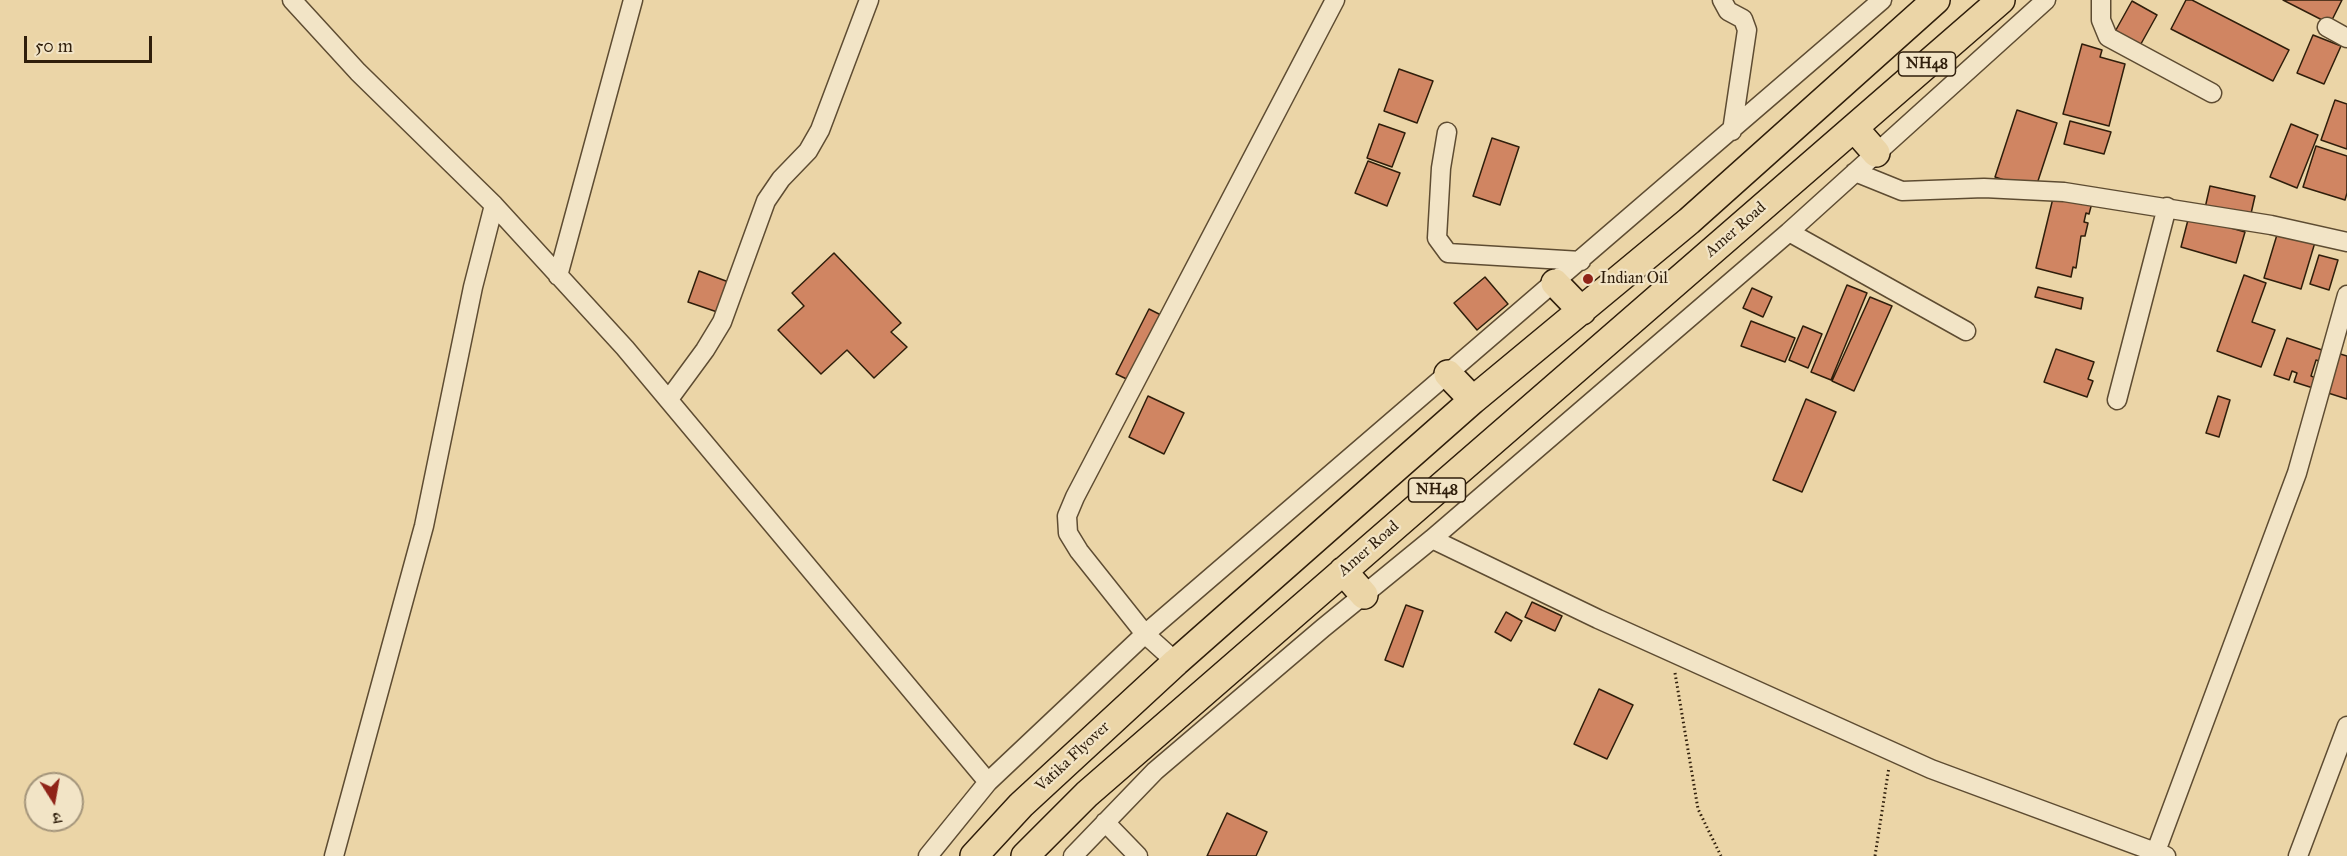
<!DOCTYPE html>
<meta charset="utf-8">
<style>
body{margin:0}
#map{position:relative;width:2347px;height:856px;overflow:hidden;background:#ebd5a7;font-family:"IM FELL Great Primer","Noto Serif Devanagari",serif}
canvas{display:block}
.north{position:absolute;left:24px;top:772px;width:60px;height:60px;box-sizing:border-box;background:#f2e4c6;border:2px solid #a4957b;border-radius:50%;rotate:169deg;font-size:16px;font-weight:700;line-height:24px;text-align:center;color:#2f1e0b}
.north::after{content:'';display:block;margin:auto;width:21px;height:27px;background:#8f2418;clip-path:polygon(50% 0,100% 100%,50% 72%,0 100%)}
.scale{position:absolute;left:24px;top:36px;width:128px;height:27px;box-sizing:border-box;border:3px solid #2f1e0b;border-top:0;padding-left:8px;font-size:18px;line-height:21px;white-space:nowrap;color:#2f1e0b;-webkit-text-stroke:4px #f2e4c6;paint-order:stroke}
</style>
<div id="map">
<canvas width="2347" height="856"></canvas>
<div class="north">उ</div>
<div class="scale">50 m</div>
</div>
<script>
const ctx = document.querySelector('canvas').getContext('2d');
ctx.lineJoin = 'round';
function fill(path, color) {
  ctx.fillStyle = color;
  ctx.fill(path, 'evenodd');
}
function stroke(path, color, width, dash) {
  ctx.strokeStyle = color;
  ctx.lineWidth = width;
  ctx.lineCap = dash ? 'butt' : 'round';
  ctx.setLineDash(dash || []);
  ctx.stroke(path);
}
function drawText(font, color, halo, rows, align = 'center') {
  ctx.font = font + ' "IM FELL Great Primer",serif';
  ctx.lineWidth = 4.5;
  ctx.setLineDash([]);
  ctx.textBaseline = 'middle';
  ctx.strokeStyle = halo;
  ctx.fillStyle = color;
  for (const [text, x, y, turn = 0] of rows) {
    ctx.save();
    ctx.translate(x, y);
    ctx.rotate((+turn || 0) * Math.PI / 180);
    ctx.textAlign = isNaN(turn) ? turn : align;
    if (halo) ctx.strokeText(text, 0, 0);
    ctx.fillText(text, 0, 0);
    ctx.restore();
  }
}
const building = new Path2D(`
 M2186 0H2192L2289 50 2273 81 2171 29Z
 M2283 0H2342L2330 24Z
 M2132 1 2157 15 2137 51 2112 37Z
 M2313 35 2341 46 2324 84 2297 73Z
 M2082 44 2102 50 2100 57 2125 64 2109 126 2063 114Z
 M1399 69 1433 81 1417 123 1384 111Z
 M2335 100 2347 104V149L2321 140Z
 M2017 110 2057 123 2035 190 1995 177Z
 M2070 121 2111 132 2104 154 2064 144Z
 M1379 124 1405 133 1392 167 1367 158Z
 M2291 124 2318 135 2297 188 2270 177Z
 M1492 138 1519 147 1500 205 1473 196Z
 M2316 146 2347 156V193L2345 200 2303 187Z
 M1368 161 1400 173 1387 206 1355 193Z
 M2210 186 2255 196 2250 218 2205 208Z
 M2054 194 2092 203 2089 214 2086 213 2084 222 2088 223 2085 236H2081L2076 268 2073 267 2071 277 2036 268Z
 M2189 216 2245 232 2236 263 2181 247Z
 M2279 228 2316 239 2301 289 2264 278Z
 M834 253 901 323 891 332 907 347 874 378 847 350 821 374 778 330 804 306 792 293Z
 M2319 255 2338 260 2329 290 2310 284Z
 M699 271 734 284 723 314 688 302Z
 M2244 275 2266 283 2252 322 2275 330 2261 367 2217 351Z
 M1485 277 1508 304 1477 330 1454 303Z
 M1847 285 1867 293 1831 380 1811 372Z
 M2038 287 2083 298 2081 309 2035 297Z
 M1752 288 1772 297 1763 317 1743 308Z
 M1870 297 1892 306 1854 391 1832 381Z
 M1149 309 1165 317 1133 382 1116 374Z
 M1751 321 1795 338 1785 362 1741 346Z
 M1803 326 1822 334 1808 368 1789 360Z
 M2287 338 2325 351 2322 362 2316 360 2311 376 2316 378 2313 388 2294 382 2297 373 2292 371 2289 380 2274 375Z
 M2056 349 2094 362 2088 379 2093 381 2087 397 2044 382Z
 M2337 353 2347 356V399L2325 392Z
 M1148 396 1184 413 1164 454 1129 437Z
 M2218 396 2230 400 2219 437 2206 433Z
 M1806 399 1836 412 1802 492 1773 480Z
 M1532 602 1562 616 1555 631 1525 617Z
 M1406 605 1423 611 1403 667 1385 660Z
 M1506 612 1522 621 1511 641 1495 632Z
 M1599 689 1633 705 1607 759 1574 744Z
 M1227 813 1267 832 1256 856H1207Z`);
const path = new Path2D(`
 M1675 673 1698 809 1721 856
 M1875 856 1889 767`);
const minor = new Path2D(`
 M292 0 358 72 494 205 625 348 988 782
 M1722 0 1728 11 1743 19 1747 30 1732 131
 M2101 0V20L2108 37 2212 93
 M2327 27 2347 38
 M1447 132 1441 168 1437 238 1448 253 1581 261
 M1855 172 1902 191 1984 188 2064 192 2271 225 2347 242
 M1789 232 1966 331
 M558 276 633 0
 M669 399 705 350 722 322 766 201 781 179 808 151 820 130 869 0
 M2117 400 2167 207
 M1432 539 1598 619 1931 769 2166 856
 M1176 662 1145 634 1079 551 1068 533 1067 516 1075 497 1335 0
 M1105 822 1138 856
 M2155 854 2297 473 2347 295
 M334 856 424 526 473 287 494 205
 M928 856 988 782 1145 634 1882 0
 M1073 856 1155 771 1323 628 1432 539 1789 232 2046 0
 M2298 856 2347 726`);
const highway = new Path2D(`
 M1854 128 1876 153
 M1555 283 1582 311
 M1448 374 1473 400
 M1343 571 1364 595
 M974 856 1021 805 1176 662 1473 400 1689 221 1936 0
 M1025 856 1087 794 2001 0`);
const markers = [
 [1588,279,6,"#8f2418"]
];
const shields = [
 [1927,64,57],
 [1437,490,57]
];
const shieldNames = [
 ["NH48",1927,64],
 ["NH48",1437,490]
];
const streetNames = [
 ["Amer Road",1736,230,-41],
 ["Amer Road",1369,549,-41],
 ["Vatika Flyover",1073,757,-43]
];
const poiNames = [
 ["Indian Oil",1600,279]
];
fill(building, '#d08562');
stroke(building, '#2f1e0b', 1.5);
stroke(minor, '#5e4c32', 21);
stroke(highway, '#2f1e0b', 30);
stroke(path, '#2f1e0b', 3, [1.5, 3]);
stroke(minor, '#f2e4c6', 18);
stroke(highway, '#ebd5a7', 27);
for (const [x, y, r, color] of markers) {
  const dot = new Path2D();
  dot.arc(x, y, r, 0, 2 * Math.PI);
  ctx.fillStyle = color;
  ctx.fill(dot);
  stroke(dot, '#f2e4c6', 2);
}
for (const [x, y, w] of shields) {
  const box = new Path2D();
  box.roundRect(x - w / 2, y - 12, w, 24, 4.5);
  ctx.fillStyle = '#f2e4c6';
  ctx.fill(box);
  stroke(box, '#2f1e0b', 1.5);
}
drawText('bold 15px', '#2f1e0b', null, shieldNames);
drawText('16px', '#2f1e0b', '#f2e4c6', streetNames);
drawText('16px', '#2f1e0b', '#f2e4c6', poiNames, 'left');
</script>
